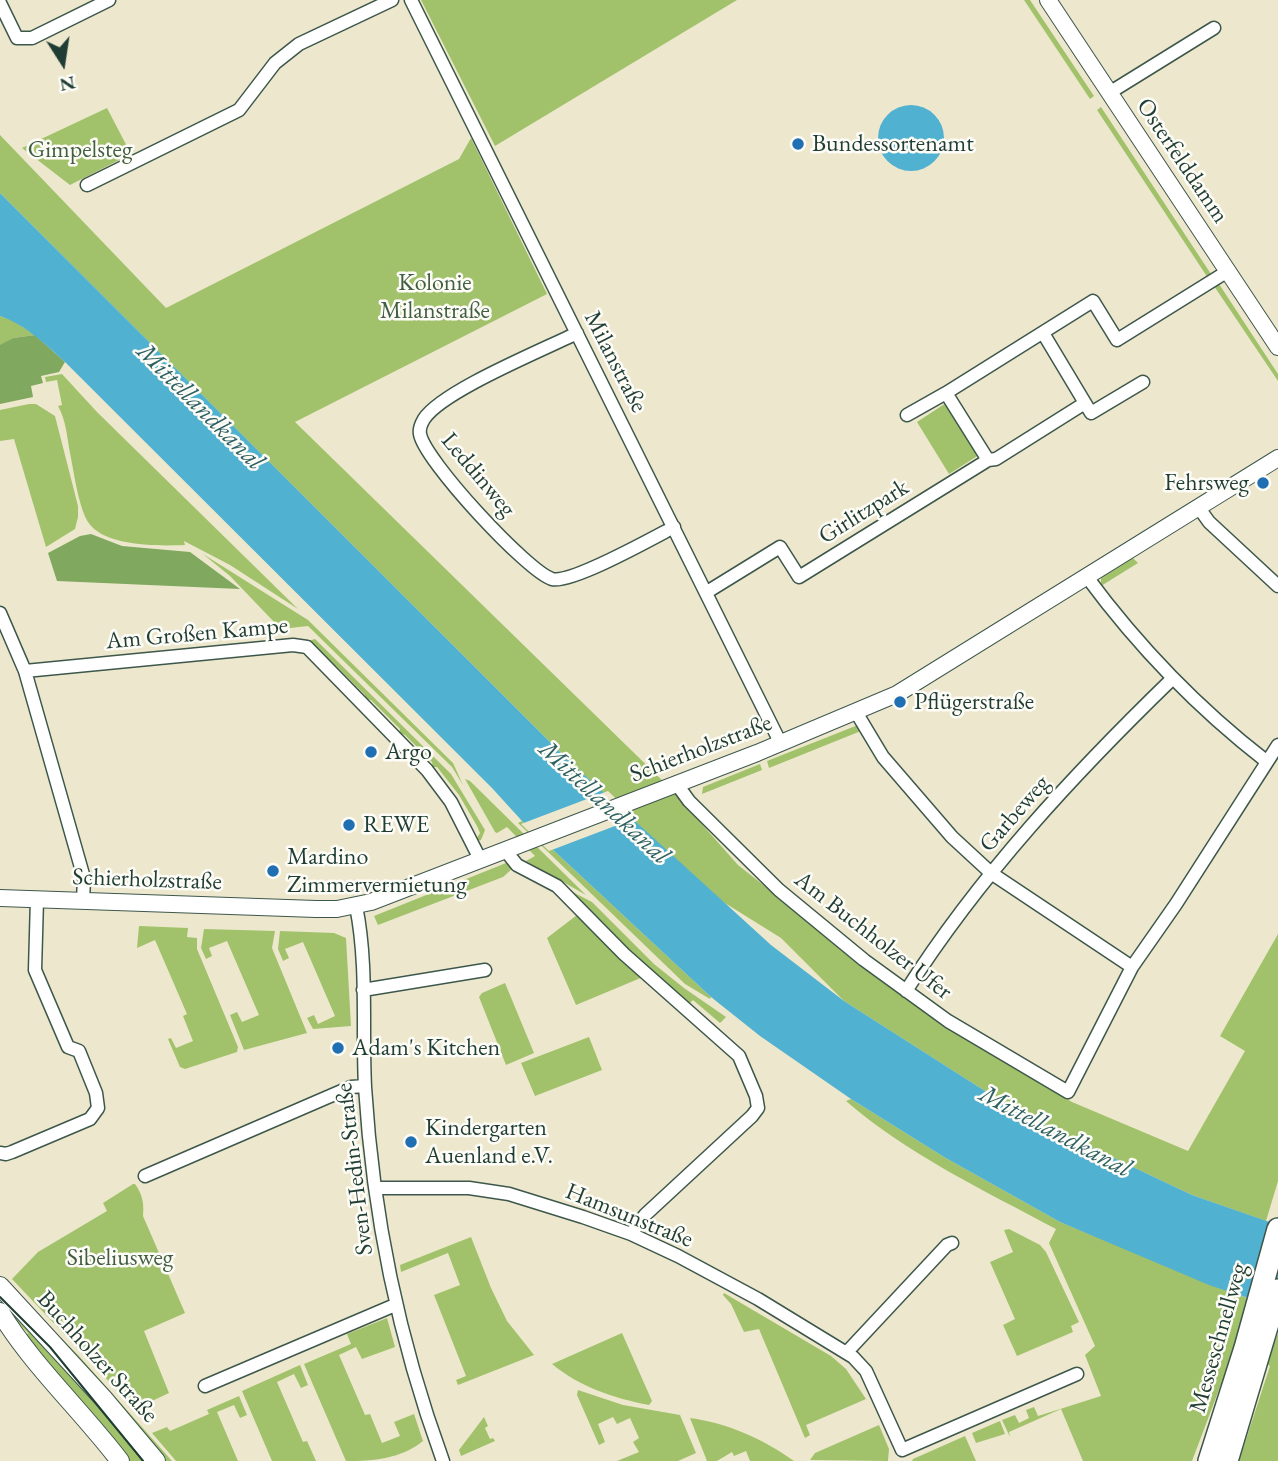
<!DOCTYPE html>
<meta charset="utf-8">
<style>
body{margin:0}
#map{position:relative;width:1278px;height:1461px;overflow:hidden;background:#ede8cd;font-family:"EB Garamond",serif}
canvas{display:block}
.north{position:absolute;left:28px;top:28px;width:70px;height:70px;-webkit-text-stroke:5px #fdfcf7;paint-order:stroke;rotate:168deg;font-size:19px;font-weight:700;line-height:28px;text-align:center;color:#1f3d34}
.north::after{content:'';display:block;margin:auto;width:24px;height:32px;background:#1f3d34;clip-path:polygon(50% 0,100% 100%,50% 72%,0 100%)}
</style>
<div id="map">
<canvas width="1278" height="1461"></canvas>
<div class="north">N</div>
</div>
<script>
const ctx = document.querySelector('canvas').getContext('2d');
ctx.lineJoin = 'round';
function fill(path, color) {
  ctx.fillStyle = color;
  ctx.fill(path, 'evenodd');
}
function stroke(path, color, width, dash) {
  ctx.strokeStyle = color;
  ctx.lineWidth = width;
  ctx.lineCap = dash ? 'butt' : 'round';
  ctx.setLineDash(dash || []);
  ctx.stroke(path);
}
function drawText(font, color, halo, rows, align = 'center') {
  ctx.font = font + ' "EB Garamond",serif';
  ctx.lineWidth = 5;
  ctx.setLineDash([]);
  ctx.textBaseline = 'middle';
  ctx.strokeStyle = halo;
  ctx.fillStyle = color;
  for (const [text, x, y, turn = 0] of rows) {
    ctx.save();
    ctx.translate(x, y);
    ctx.rotate((+turn || 0) * Math.PI / 180);
    ctx.textAlign = isNaN(turn) ? turn : align;
    if (halo) ctx.strokeText(text, 0, 0);
    ctx.fillText(text, 0, 0);
    ctx.restore();
  }
}
const green = new Path2D(`
 M421 0H737L495 146Z
 M1024 0H1030L1094 96 1090 99Z
 M1101 107 1211 274 1208 278 1097 110Z
 M107 108 131 154 70 185 22 148Z
 M0 135 166 308 459 159 471 138 547 294 295 422 669 787 738 865 903 995 996 1056 1072 1102 1188 1151 1245 1051 1220 1036 1278 934V1181L1266 1221 1192 1195 1021 1114 844 1001 781 938 720 900 568 760 0 193Z
 M1219 284 1278 374V381L1214 286Z
 M0 316 12 320 35 335 13 338 0 346Z
 M62 374 97 412 298 609 230 565 184 541 185 545C159 546 104 547 88 522 78 505 74 472 70 453 67 437 66 420 58 406L62 405 57 380 46 382 45 377Z
 M946 403 979 455 949 474 917 422Z
 M29 404H36L55 416 78 506V517L75 529 46 547 14 439 0 441V410Z
 M203 554 308 620 453 763 463 785 452 767 308 626 290 628 276 624 230 576Z
 M1132 557 1138 563 1101 586V577Z
 M315 639 451 774 485 830 481 840 478 841 477 838 480 833 477 826 459 795 437 767H433L432 762 405 735 399 733 400 729 371 700 365 699V695L336 666 330 664V661L319 649 304 642Z
 M858 725 861 731 769 768 767 761Z
 M760 764 762 770 702 794 703 787Z
 M465 779 470 781 586 895 526 861 535 856 507 827 497 833 495 832Z
 M522 821 711 997 710 999 685 984 518 823Z
 M506 863 513 868 503 877 378 925 374 916Z
 M563 887 592 902 654 964 684 988 726 1017 720 1023 693 1000 687 1006Z
 M577 915 643 977 576 1005 547 938Z
 M139 926 188 928 187 937 197 938V949L238 1047 237 1052 185 1069 180 1067 168 1039 171 1038 176 1048 193 1041 183 1016 187 1014 155 940 137 948Z
 M204 929 275 931 272 948 307 1033 244 1050 230 1015 237 1012 242 1022 259 1015 227 941 209 948 212 956 206 959 201 948Z
 M280 931 334 933 346 938 351 1026 313 1029 307 1018 314 1015 318 1024 335 1016 303 942 285 949 289 958 283 961 278 949Z
 M505 983 534 1053 506 1065 479 997 482 993Z
 M589 1037 602 1070 535 1096 521 1063Z
 M851 1099 944 1157 1060 1222 1249 1299 1237 1342 1192 1461H1083L1061 1409 1009 1432 1010 1437 1002 1420 1015 1415 1019 1423 1029 1418 1026 1410 1034 1407 1038 1416 1101 1396 1085 1355 1095 1346 1049 1243 1056 1229C985 1191 907 1154 846 1101Z
 M133 1184H135C143 1195 144 1204 143 1216L185 1313 144 1331 169 1393 135 1409 12 1279 38 1252 107 1211 103 1203Z
 M1009 1229 1040 1245 1046 1252 1079 1322 1071 1326 1073 1332 1017 1356 1003 1325 1015 1319 990 1262 1013 1252 1004 1230Z
 M471 1237 491 1288 507 1321 534 1355 458 1385 456 1380 466 1376 434 1295 460 1285 448 1253 401 1272 400 1265Z
 M0 1277 79 1356 172 1461H164L0 1281Z
 M724 1293 831 1356 846 1369 866 1399 806 1425 810 1435 805 1438 759 1329 744 1332 731 1304 723 1295Z
 M19 1311 149 1461H126L23 1338 28 1333 12 1317Z
 M387 1318 395 1347 362 1359 356 1347 339 1355 365 1415 370 1414 382 1443 400 1436 394 1422 414 1414 423 1441C401 1459 373 1461 346 1461L304 1364 351 1344 347 1334Z
 M622 1333 652 1401 649 1405C613 1398 580 1387 552 1364Z
 M1278 1333V1461H1239L1270 1366 1267 1364Z
 M300 1365 308 1385 301 1388 294 1374 277 1382 303 1442 307 1441 316 1461H272L242 1391Z
 M578 1390 623 1405 680 1415 696 1453 678 1461H617L639 1452 633 1442 639 1438 630 1418 617 1424 613 1417 598 1424 605 1442 599 1445 577 1395Z
 M239 1396 247 1415 240 1418 234 1405 217 1412 238 1461H176L152 1433 167 1427 170 1431 209 1414 207 1410Z
 M484 1417 488 1426 485 1428 490 1439 493 1438 495 1441 461 1456 459 1450Z
 M690 1418C728 1423 763 1439 794 1461H750L746 1451 734 1456 732 1452 717 1461H707Z
 M1000 1421 1005 1434 976 1443 972 1433Z
 M879 1425 889 1449 888 1461 810 1460 815 1453Z
 M965 1436 976 1461H912L913 1459Z`);
const forest = new Path2D(`
 M35 335 65 362 59 372 41 376 43 383 31 386 33 397 0 404V345L13 338Z
 M91 534 122 546 190 552 240 589 57 581 48 553 80 536Z`);
const water = new Path2D(`
 M878 138a33 33 0 1 1 66 0a33 33 0 1 1-66 0Z
 M0 193 568 760 771 945 844 1001 1021 1114 1192 1195 1278 1225V1308L1209 1285 1060 1222 944 1157 851 1099 760 1036 711 997 522 821 492 788 65 362C45 344 26 325 0 316Z`);
const pier = new Path2D(`
 M608 791 636 818 549 851 521 824Z`);
const minor = new Path2D(`
 M411 0 781 744
 M0 3 17 38H32L109 0
 M1109 93 1214 28
 M87 185 239 110 275 63 299 44 392 0
 M577 333C543 350 442 391 424 419 421 424 419 429 420 434 424 460 528 572 552 579 571 584 653 538 674 527
 M1043 333 1085 403
 M907 415 946 393
 M988 460 996 459 1085 403 1091 413 1143 382
 M1199 508 1209 522 1278 586
 M1087 577C1138 646 1199 709 1266 761
 M707 592 780 547 799 577 988 460 946 393 1093 301 1117 340 1228 271
 M0 613 25 671 84 878 83 901
 M25 671 293 645 307 647 427 770 451 802 480 859
 M856 712 883 757 952 837 991 873 1132 967
 M676 783 689 801 779 890 864 960 948 1021 1068 1092 1132 967 1176 904 1278 745
 M505 850 517 865 557 886 624 954 739 1056 756 1096 758 1108 752 1116 645 1215 631 1234
 M356 906C368 965 362 1027 365 1087 373 1217 398 1338 443 1461
 M363 990 485 970
 M906 991C980 875 1074 774 1173 678
 M0 1153 6 1154 12 1152 90 1119 98 1108 96 1093 79 1051 68 1047 35 970 37 899
 M145 1176 351 1087 365 1086
 M375 1188H469L509 1194 583 1217 631 1234 678 1256 758 1299 853 1357 866 1371 902 1450
 M847 1352 947 1245 952 1243
 M205 1386 395 1305
 M902 1450 1077 1374`);
const tertiary = new Path2D(`
 M1048 0 1278 347
 M0 898 316 909H337L371 902 757 753 897 694 1278 458`);
const secondary = new Path2D(`
 M0 1286 103 1398 156 1461
 M0 1312C32 1365 82 1411 120 1461`);
const trunk = new Path2D(`
 M1209 1461 1245 1348 1278 1229
 M1227 1461 1278 1290`);
const tram = new Path2D(`
 M0 1297 50 1347 143 1461`);
const markers = [
 [798,144,7,"#1f6fb2"],
 [1263,483,7,"#1f6fb2"],
 [900,702,7,"#1f6fb2"],
 [371,752,7,"#1f6fb2"],
 [349,825,7,"#1f6fb2"],
 [273,871,7,"#1f6fb2"],
 [338,1048,7,"#1f6fb2"],
 [411,1142,7,"#1f6fb2"]
];
const poiNames = [
 ["Bundessortenamt",812,144],
 ["Fehrsweg",1249,483,"right"],
 ["Pflügerstraße",914,702],
 ["Argo",385,752],
 ["REWE",363,825],
 ["Mardino",287,857],
 ["Zimmervermietung",287,885],
 ["Adam's Kitchen",352,1048],
 ["Kindergarten",425,1128],
 ["Auenland e.V.",425,1156]
];
const parkNames = [
 ["Gimpelsteg",80,150],
 ["Kolonie",435,283],
 ["Milanstraße",435,311],
 ["Sibeliusweg",120,1258]
];
const streetNames = [
 ["Osterfelddamm",1182,161,56],
 ["Milanstraße",615,362,63],
 ["Leddinweg",478,475,50],
 ["Girlitzpark",864,512,-32],
 ["Am Großen Kampe",197,634,-5],
 ["Schierholzstraße",701,749,-21],
 ["Garbeweg",1015,814,-49],
 ["Schierholzstraße",147,880,2],
 ["Am Buchholzer Ufer",873,936,38],
 ["Sven-Hedin-Straße",355,1169,-97],
 ["Hamsunstraße",629,1216,22],
 ["Messeschnellweg",1219,1338,-74],
 ["Buchholzer Straße",97,1357,48]
];
const waterNames = [
 ["Mittellandkanal",200,407,45],
 ["Mittellandkanal",604,803,43],
 ["Mittellandkanal",1055,1132,28]
];
fill(green, '#a1c26b');
fill(forest, '#80a85f');
fill(water, '#51b1d0');
fill(pier, '#ede8cd');
stroke(minor, '#3e574b', 15);
stroke(tertiary, '#3e574b', 18);
stroke(secondary, '#3e574b', 20);
stroke(trunk, '#3e574b', 24);
stroke(minor, '#fff', 12);
stroke(tertiary, '#fff', 16);
stroke(secondary, '#fff', 18);
stroke(trunk, '#fff', 21);
stroke(tram, '#1f3d34', 2);
for (const [x, y, r, color] of markers) {
  const dot = new Path2D();
  dot.arc(x, y, r, 0, 2 * Math.PI);
  ctx.fillStyle = color;
  ctx.fill(dot);
  stroke(dot, '#fdfcf7', 2.5);
}
drawText('24px', '#1f3d34', '#fdfcf7', poiNames, 'left');
drawText('24px', '#405e42', '#fdfcf7', parkNames);
drawText('24px', '#1f3d34', '#fdfcf7', streetNames);
drawText('italic 26px', '#2e6063', '#fdfcf7', waterNames);
</script>
